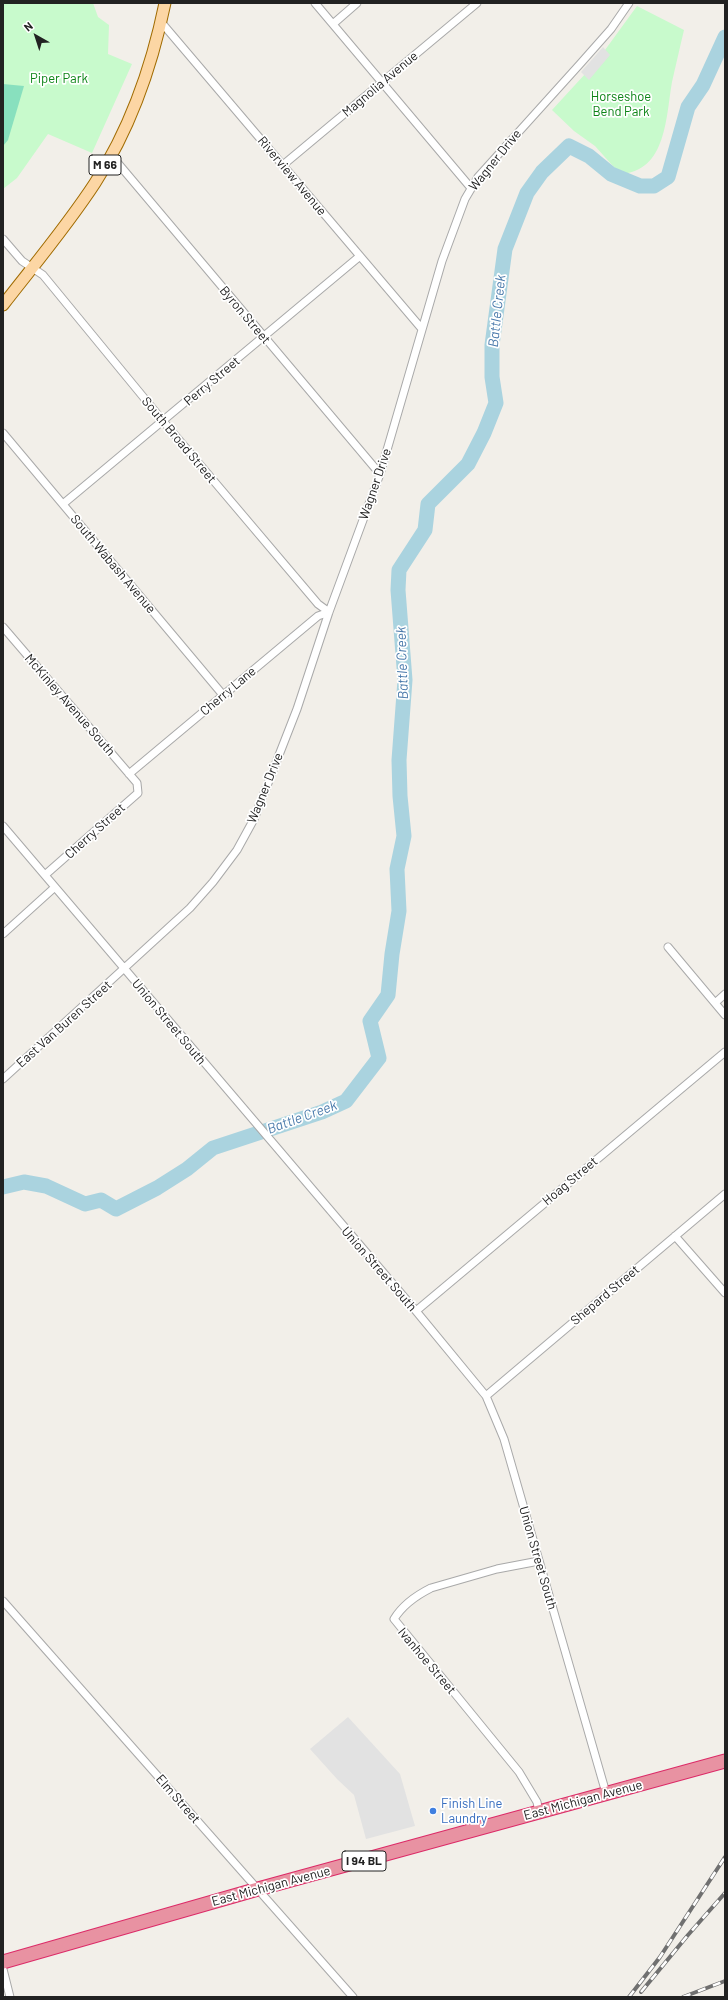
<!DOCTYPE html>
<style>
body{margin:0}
#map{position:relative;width:728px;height:2000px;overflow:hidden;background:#f2efe9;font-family:Barlow,sans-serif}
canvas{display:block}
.frame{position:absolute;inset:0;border:4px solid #222;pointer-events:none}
.north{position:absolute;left:16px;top:16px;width:40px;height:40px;-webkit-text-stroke:3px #fff;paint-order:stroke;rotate:321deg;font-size:11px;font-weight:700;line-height:16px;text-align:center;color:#222}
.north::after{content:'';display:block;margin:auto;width:14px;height:18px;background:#222;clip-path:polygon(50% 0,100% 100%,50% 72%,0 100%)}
</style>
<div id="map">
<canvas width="728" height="2000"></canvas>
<div class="frame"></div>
<div class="north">N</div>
</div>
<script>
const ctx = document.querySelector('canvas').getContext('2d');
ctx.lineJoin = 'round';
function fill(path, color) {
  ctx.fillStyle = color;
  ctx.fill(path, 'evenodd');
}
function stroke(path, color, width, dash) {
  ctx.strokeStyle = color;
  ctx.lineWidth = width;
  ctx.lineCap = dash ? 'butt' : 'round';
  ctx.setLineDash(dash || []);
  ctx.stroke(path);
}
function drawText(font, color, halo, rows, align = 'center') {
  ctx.font = font + ' Barlow,sans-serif';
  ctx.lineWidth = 3.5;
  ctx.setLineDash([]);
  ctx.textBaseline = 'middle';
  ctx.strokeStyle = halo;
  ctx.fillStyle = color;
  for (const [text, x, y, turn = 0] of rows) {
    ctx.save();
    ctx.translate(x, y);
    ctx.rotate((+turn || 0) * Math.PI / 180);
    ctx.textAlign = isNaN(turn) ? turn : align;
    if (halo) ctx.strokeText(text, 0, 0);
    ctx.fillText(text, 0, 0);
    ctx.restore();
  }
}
const park = new Path2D(`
 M3 3H93L98 17 109 25 108 54 132 64 92 153 48 134 17 178 3 189Z
 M637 6 684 30C680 47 676 64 672 82 666 115 667 172 620 174L595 146 574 131 552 110 597 61Z`);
const pitch = new Path2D(`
 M3 84 24 86 8 140 3 146Z`);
const parking = new Path2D(`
 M603 47 610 55 589 80 581 72Z
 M348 1717 400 1774 415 1826 366 1839 354 1795 337 1779 310 1749Z`);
const river = new Path2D(`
 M3 1187 24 1182 46 1186 85 1204 101 1200 116 1209 157 1188 187 1169 213 1148 322 1112 346 1101 379 1058 370 1021 388 995 392 954 399 911 397 869 404 836 400 796 399 760 405 680 398 590 399 570 425 530 428 504 468 464 484 433 496 403 492 377V345L505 249 527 193 542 172 569 146 589 156 611 174 640 186H654L668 177 688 107 703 85 725 37`);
const street = new Path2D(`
 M315 3 471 188
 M161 22 422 329
 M333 24 357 3
 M111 155 380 474
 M283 165 477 3
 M3 239 22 261 43 275 163 421 318 604 329 612
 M3 433 223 695
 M63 504 360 256
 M3 627 137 783 138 793 45 875
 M129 774 318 616 329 612
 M3 826 416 1311 486 1396 504 1439 606 1793
 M3 934 55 887
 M668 947 725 1015
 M715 1003 725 994
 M3 1079 190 908 213 882 237 850 254 819 297 709 329 612 380 474 442 261 465 199 478 177 580 64 611 29 629 3
 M675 1236 725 1293
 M416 1311 725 1052
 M486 1396 725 1194
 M539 1561 497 1569 431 1588C417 1595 402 1606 394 1619L519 1772 537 1802 539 1812
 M3 1601 353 1997
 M3 1969 10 1997`);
const primary = new Path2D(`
 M3 305C34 265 67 226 95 183 130 129 152 66 165 3`);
const highway = new Path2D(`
 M3 1962 258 1889 725 1761`);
const rail = new Path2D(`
 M641 1992 688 1935 725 1893
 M629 1997 660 1957 725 1857
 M683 1997 725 1981`);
const markers = [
 [433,1811,4,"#3f7fe0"]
];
const shields = [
 [105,165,32],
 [364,1861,44]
];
const shieldNames = [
 ["M 66",105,165],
 ["I 94 BL",364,1861]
];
const parkNames = [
 ["Piper Park",59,79],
 ["Horseshoe",621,97],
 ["Bend Park",621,112]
];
const streetNames = [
 ["Magnolia Avenue",380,84,-40],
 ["Wagner Drive",495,160,-51],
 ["Riverview Avenue",292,176,50],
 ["Byron Street",245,315,50],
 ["Perry Street",212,381,-40],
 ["South Broad Street",179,440,50],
 ["Wagner Drive",375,484,-71],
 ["South Wabash Avenue",113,564,50],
 ["Cherry Lane",228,691,-40],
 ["McKinley Avenue South",70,705,49],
 ["Wagner Drive",265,788,-68],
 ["Cherry Street",95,831,-42],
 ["Union Street South",169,1022,50],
 ["East Van Buren Street",64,1024,-42],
 ["Hoag Street",570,1181,-40],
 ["Union Street South",379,1269,49],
 ["Shepard Street",605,1295,-40],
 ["Union Street South",538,1558,74],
 ["Ivanhoe Street",427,1661,50],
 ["Elm Street",178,1799,49],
 ["East Michigan Avenue",583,1800,-15],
 ["East Michigan Avenue",271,1886,-15]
];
const shopNames = [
 ["Finish Line",441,1804],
 ["Laundry",441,1819]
];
const waterNames = [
 ["Battle Creek",497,311,-84],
 ["Battle Creek",402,663,-92],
 ["Battle Creek",302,1117,-20]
];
fill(park, '#c8facc');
fill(pitch, '#88e0be');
fill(parking, '#e2e2e2');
stroke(river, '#aad3df', 15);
stroke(street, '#a9a9a9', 9);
stroke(primary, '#a06b00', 13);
stroke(highway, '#dc2a67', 15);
stroke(street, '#fff', 7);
stroke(primary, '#fcd6a4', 11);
stroke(highway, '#e892a2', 13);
stroke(rail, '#707070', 4);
stroke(rail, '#fff', 2.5, [8]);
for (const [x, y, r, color] of markers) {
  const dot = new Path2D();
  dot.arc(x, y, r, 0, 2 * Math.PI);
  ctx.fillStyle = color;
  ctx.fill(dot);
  stroke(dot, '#fff', 1.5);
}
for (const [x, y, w] of shields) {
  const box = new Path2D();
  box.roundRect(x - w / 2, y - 10, w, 20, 3);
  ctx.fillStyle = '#fff';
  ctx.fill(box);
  stroke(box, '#222', 1);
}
drawText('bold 12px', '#222', null, shieldNames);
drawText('13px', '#0c8416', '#fff', parkNames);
drawText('13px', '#222', '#fff', streetNames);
drawText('13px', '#366cbe', '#fff', shopNames, 'left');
drawText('italic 14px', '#4a7aab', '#fff', waterNames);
</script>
